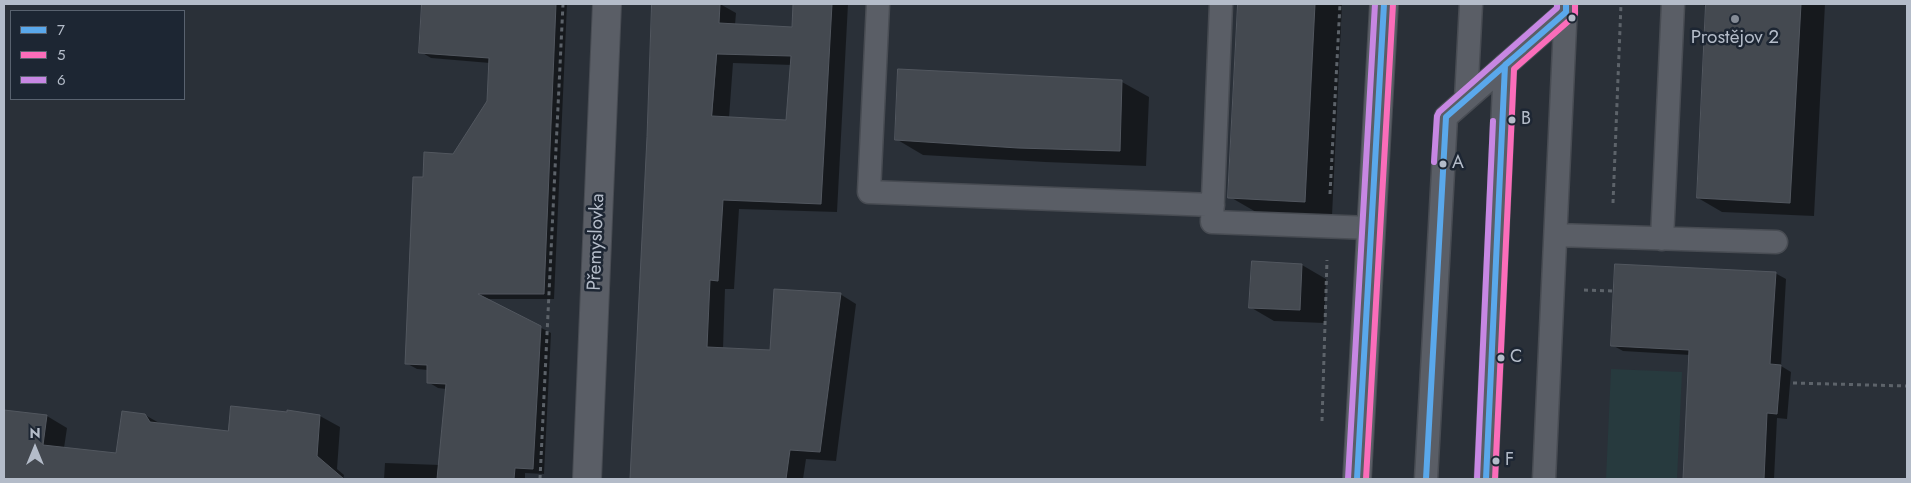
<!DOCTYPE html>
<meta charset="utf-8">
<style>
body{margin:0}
#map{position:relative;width:1911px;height:483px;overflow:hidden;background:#2a3038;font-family:Jost,sans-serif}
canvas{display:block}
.frame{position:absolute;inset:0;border:5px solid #b4bcc9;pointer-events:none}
.legend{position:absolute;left:10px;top:10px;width:175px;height:90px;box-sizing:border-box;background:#1d2633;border:1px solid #59626f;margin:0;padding:6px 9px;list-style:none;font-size:15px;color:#b4bcc9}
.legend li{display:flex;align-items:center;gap:10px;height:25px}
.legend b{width:25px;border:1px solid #59626f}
.north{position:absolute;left:10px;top:423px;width:50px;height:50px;-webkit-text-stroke:4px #1d2633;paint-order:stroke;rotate:0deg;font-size:14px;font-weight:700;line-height:20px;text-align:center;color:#b4bcc9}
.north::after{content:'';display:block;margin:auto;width:18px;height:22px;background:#b4bcc9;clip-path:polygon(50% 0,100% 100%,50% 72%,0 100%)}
</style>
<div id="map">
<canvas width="1911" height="483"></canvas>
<div class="frame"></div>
<ul class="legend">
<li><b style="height:6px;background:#5aa8eb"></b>7</li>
<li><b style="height:6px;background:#fb6dba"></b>5</li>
<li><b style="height:6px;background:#c787e3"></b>6</li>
</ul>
<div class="north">N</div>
</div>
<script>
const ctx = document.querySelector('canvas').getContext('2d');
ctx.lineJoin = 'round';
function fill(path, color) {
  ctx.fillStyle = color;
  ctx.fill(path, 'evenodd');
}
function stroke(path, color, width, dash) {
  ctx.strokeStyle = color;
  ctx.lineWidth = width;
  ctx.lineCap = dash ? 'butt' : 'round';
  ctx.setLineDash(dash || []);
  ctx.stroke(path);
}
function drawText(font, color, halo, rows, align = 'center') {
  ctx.font = font + ' Jost,sans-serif';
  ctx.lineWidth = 5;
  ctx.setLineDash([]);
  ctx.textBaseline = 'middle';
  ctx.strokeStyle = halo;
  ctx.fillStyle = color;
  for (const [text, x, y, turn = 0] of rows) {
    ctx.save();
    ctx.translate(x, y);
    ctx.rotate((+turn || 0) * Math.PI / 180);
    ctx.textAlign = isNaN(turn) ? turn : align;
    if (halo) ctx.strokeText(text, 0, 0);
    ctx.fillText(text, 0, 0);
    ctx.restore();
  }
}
const green = new Path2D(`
 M1611 369 1682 372 1677 479H1606Z`);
const shadow = new Path2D(`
 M423 4H567L554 299H486L551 333 544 474 525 473V479H384L385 463 440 465 446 389 438 388 428 382V370L417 369 406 363 424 178 453 155 489 101 490 63 431 58 421 52Z
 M654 4H720L736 13 735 25 792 28 794 4H848L837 212 739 209 734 289H725L723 349 772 351 840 294 856 304 836 461 806 459 803 479H631L649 137ZM733 63 792 65 788 121 729 118Z
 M1239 4H1342L1332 216 1256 212 1230 197Z
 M1702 4H1825L1814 216 1722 212 1698 198 1707 7Z
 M900 71 1122 82 1149 97 1146 166 1045 162 923 155 896 139Z
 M1302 265 1326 279 1324 323 1274 321 1250 307Z
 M1775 273 1786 279 1781 366 1791 372 1787 419 1777 418 1774 479H1684L1690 355 1623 351 1612 345Z
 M4 411 47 416 67 428 64 448 117 454 145 415 161 424 229 432 320 416 340 427 337 469 344 475 343 479H4Z`);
const building = new Path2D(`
 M422 4H556L544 294H478L541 326 533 469 515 468 514 479H437L446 384 427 383V365L405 364 413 177H423L424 152 453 154 487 101 489 58 419 53Z
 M652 4H720L719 23 792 27 793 4H832L821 204 723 200 718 281 710 280 707 347 770 350 774 289 841 293 820 452 790 450 786 479H630L647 137ZM717 54 791 56 786 120 712 116Z
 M1238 4H1315L1305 202 1228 198Z
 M1706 4H1801L1790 203 1697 198Z
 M898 69 1122 80 1120 151 1018 148 895 140Z
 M1252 261 1302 264 1300 310 1249 308Z
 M1615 264 1776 272 1770 364 1781 365 1777 414 1767 413 1764 479H1683L1689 350 1611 346Z
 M231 406 287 412V410L320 415 317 456 344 479H4V410L47 415 43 445 116 453 122 411 145 414 150 422 228 431Z`);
const path = new Path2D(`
 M1330 194 1340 4
 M1613 203 1621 4
 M1584 290 1614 291
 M1793 383 1907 386
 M1322 421 1327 260
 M540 479 563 4`);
const service = new Path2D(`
 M878 4 869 192 1213 205
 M1221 4 1212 222 1371 228
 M1466 99 1471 4
 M1556 235 1776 242
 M1662 239 1673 4
 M1426 479 1446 117 1566 12
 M1486 479 1505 65
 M1544 479 1566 4`);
const minor = new Path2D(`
 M587 479 607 4
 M1357 479 1384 4`);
const bus1 = new Path2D(`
 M1357 479 1384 4
 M1426 479 1446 117 1566 12V4
 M1486 479 1505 65 1524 49`);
const bus2 = new Path2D(`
 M1366 479 1393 4
 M1495 479 1514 69 1572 18 1575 14V4`);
const bus3 = new Path2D(`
 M1434 162 1437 116 1439 112 1557 8V4
 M1348 479 1375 4
 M1477 479 1493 121`);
const markers = [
 [1572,18,4.5,"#b4bcc9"],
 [1735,19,5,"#848b96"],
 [1512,120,4.5,"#b4bcc9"],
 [1443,164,4.5,"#b4bcc9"],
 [1501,358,4.5,"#b4bcc9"],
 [1496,461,4.5,"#b4bcc9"]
];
const busNames = [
 ["B",1521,120],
 ["A",1452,164],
 ["C",1510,358],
 ["F",1505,461]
];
const poiNames = [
 ["Prostějov 2",1735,38]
];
const streetNames = [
 ["Přemyslovka",597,242,-88]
];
fill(green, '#273a3e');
fill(shadow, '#0007');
fill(building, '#444950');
stroke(building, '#52575f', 1);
stroke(service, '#484c53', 25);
stroke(minor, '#484c53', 30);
stroke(path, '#5d636a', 3, [4, 4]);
stroke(service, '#5a5e66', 22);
stroke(minor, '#5a5e66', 28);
stroke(bus1, '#5aa8eb', 6);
stroke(bus2, '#fb6dba', 6);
stroke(bus3, '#c787e3', 6);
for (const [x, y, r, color] of markers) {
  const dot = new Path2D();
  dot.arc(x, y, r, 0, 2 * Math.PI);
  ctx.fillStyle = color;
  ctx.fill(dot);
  stroke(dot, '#1d2633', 2);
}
drawText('18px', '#b4bcc9', '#1d2633', busNames, 'left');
drawText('19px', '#b4bcc9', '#1d2633', poiNames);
drawText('19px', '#b4bcc9', '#1d2633', streetNames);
</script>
